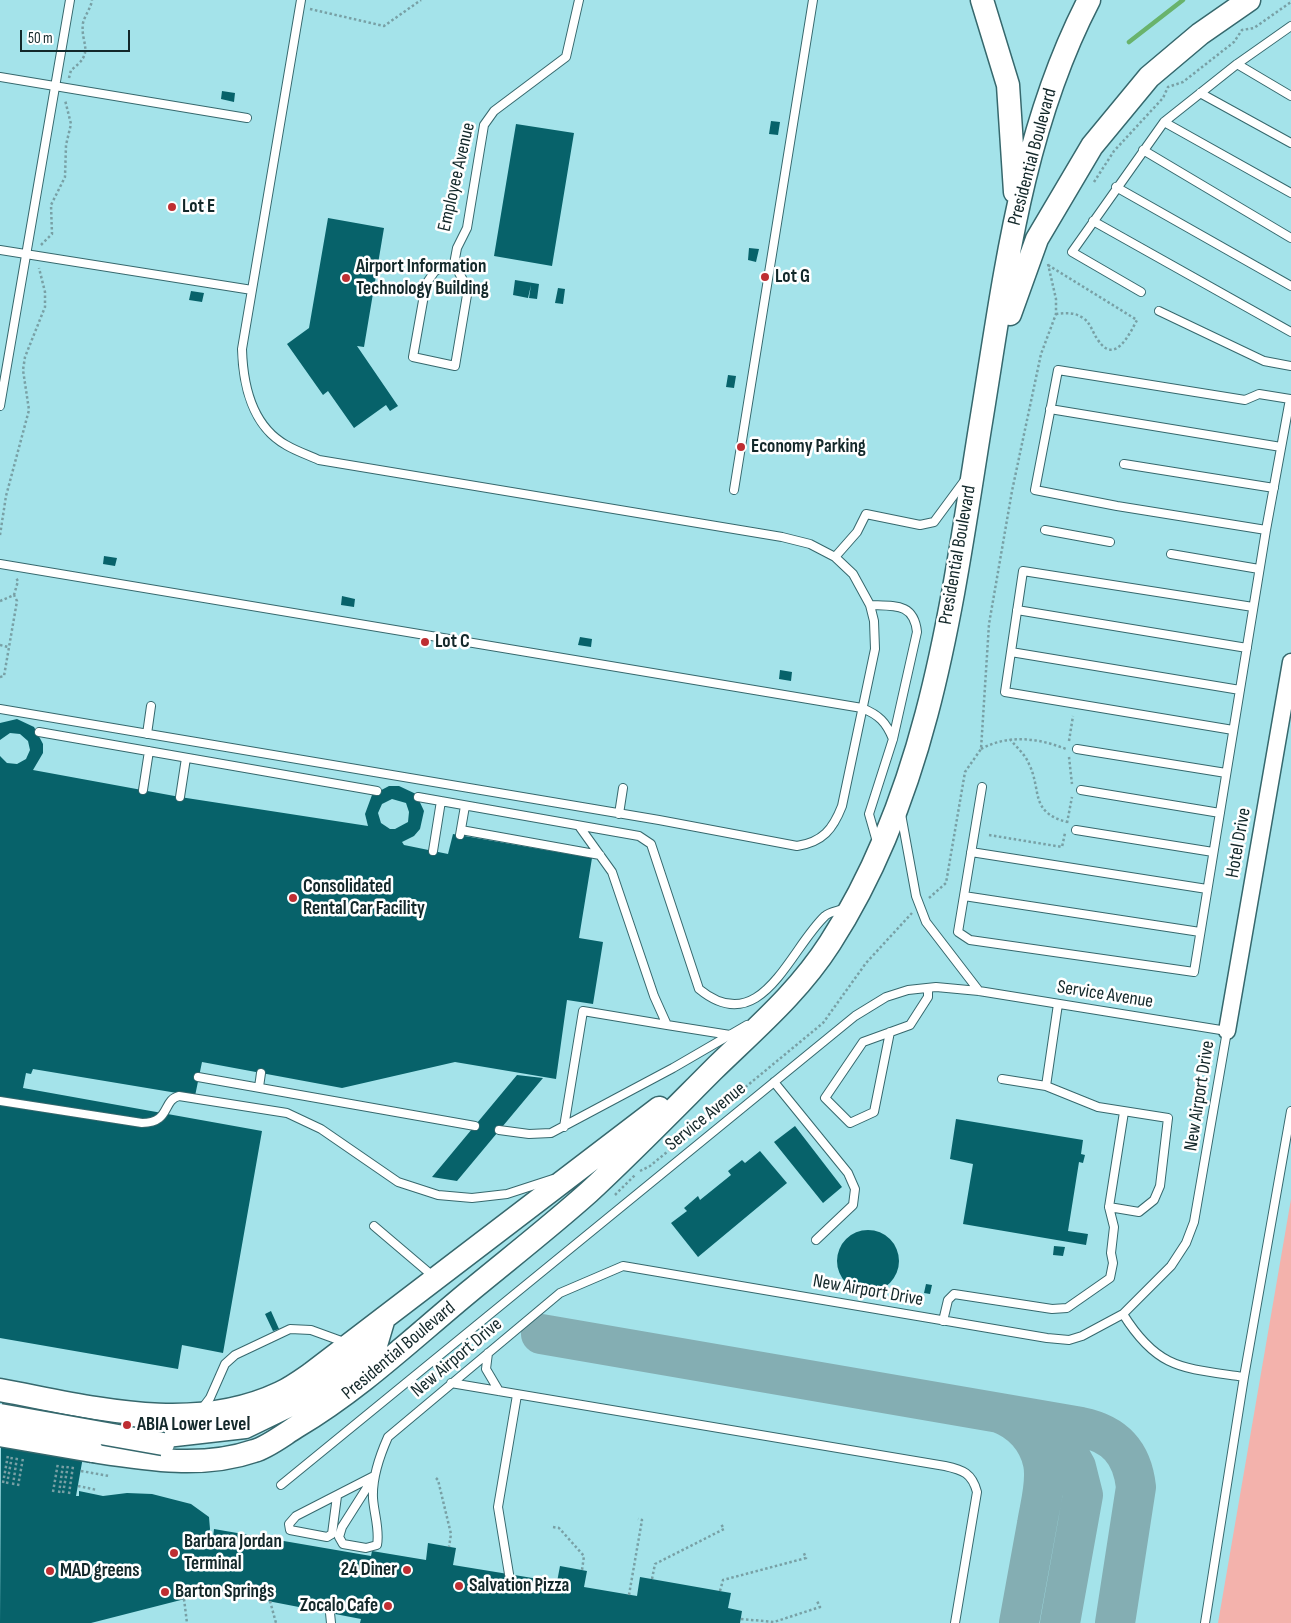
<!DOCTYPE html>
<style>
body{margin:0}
#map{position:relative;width:1291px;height:1623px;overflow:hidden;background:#b9edf3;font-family:"Sofia Sans Condensed",sans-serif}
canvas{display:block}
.scale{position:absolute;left:20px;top:30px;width:110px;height:22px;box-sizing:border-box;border:2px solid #13282a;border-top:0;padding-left:6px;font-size:15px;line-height:18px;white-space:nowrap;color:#13282a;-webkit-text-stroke:4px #fff;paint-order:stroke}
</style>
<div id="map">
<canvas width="1291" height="1623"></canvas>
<div class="scale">50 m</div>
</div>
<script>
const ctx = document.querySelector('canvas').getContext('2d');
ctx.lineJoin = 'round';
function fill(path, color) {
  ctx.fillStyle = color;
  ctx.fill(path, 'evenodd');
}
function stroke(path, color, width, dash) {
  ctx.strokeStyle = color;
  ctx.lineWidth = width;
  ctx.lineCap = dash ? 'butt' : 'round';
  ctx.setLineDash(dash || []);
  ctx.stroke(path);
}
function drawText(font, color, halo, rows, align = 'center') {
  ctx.font = font + ' "Sofia Sans Condensed",sans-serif';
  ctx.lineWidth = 5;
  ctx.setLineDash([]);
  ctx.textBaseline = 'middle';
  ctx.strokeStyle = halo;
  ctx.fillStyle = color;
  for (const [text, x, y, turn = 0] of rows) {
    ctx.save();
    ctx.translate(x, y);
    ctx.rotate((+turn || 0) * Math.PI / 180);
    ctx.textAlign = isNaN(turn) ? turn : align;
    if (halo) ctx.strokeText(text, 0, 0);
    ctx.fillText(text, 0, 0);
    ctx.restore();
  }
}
const built = new Path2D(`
 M0 0H1291V1623H0Z`);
const green = new Path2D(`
 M1291 1199V1623H1218Z`);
const stream = new Path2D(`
 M1129 42 1183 0`);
const taxiway = new Path2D(`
 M541 1334 1081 1427C1115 1434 1132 1452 1136 1487L1115 1623
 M999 1413C1021 1421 1038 1439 1043 1463 1047 1482 1040 1505 1037 1524 1031 1557 1025 1590 1019 1623
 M1035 1419 1067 1451 1076 1467 1083 1495 1060 1623`);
const building = new Path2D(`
 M222 91 235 93 234 102 221 99Z
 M771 121 780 122 778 135 769 134Z
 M516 124 574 133 552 266 494 256Z
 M328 218 384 228 364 347 357 346 398 406 390 411 386 405 354 428 328 391 323 395 287 344 309 328Z
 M749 248 759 249 756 262 748 260Z
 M515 280 539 284 537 299 529 298 531 285 528 298 513 295Z
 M558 288 565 289 563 304 555 303Z
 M191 291 204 293 202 302 189 300Z
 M728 375 736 376 734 388 726 387Z
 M104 556 117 558 115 566 103 564Z
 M342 596 355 599 354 607 341 605Z
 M580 637 592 639 591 647 578 645Z
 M780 670 792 672 791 681 779 679Z
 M17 719 34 727 43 744V753L33 770 180 797 368 826 365 814 372 795 389 786H399L416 794 424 811 420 829 414 836 402 842 404 845 448 854 453 834 592 858 579 938 603 942 593 1004 567 1000 556 1079 455 1062 342 1088 202 1062 195 1096 33 1069 31 1074 26 1073 23 1088 262 1131 223 1353 182 1345 178 1369 0 1338V756L7 763 17 764 26 759 30 750 28 741 20 734 10 733 0 740V723ZM392 799 406 803 409 812 408 822 395 829H390L381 823 378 813 382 804Z
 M517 1075 543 1078 457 1181 432 1177Z
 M956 1119 1083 1140 1081 1154 1085 1155 1083 1163 1079 1162 1068 1231 1088 1234 1086 1245 963 1224 973 1164 950 1159Z
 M795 1126 842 1187 823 1203 774 1142Z
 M760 1151 787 1183 698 1257 671 1223 687 1211 684 1208 698 1196 700 1200 731 1175 728 1171 742 1160 745 1163Z
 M837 1261a31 31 0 1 1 62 0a31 31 0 1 1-62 0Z
 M1054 1246 1065 1247 1063 1256 1053 1255Z
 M926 1284 932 1285 930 1294 924 1293Z
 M271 1311 279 1329 273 1331 265 1314Z
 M1 1443 83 1457 76 1496H79V1491L103 1496 127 1493 152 1494 191 1504 209 1517 210 1529 208 1536 213 1537 214 1529 371 1556 372 1551 426 1560 428 1543 456 1548 453 1565 557 1582 560 1566 587 1571 584 1587 637 1596 640 1577 731 1593 728 1608 742 1611 740 1623H360L361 1619 216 1591 91 1623H0Z`);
const path = new Path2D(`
 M310 9 384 26 421 0
 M69 78 71 70C96 52 80 44 83 23 85 15 91 8 92 0
 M1094 182 1114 151 1163 98 1168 87 1183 82 1234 42 1242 30 1254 28 1291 2
 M41 245 52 234 51 205 65 177 66 145 71 124 65 100
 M1048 265 1137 320C1130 333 1115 366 1098 340 1092 332 1091 323 1083 318 1075 312 1065 313 1056 314
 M0 535 6 496 29 410 23 370 25 357 45 307V292L39 268
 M0 601 14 595 18 581 16 578
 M0 645 8 647
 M0 677 4 676 17 601 14 595
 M1010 739C1016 747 1025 754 1029 764 1042 790 1029 812 1067 822
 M1069 741 1073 716
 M981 749C1009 734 1038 738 1066 749
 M1069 757 1072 784
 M1067 823 1072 797
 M989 835 1062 847 1065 833
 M929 898 946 883 965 772 981 749 989 624 1012 491 1041 354 1056 314V299L1048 264
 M640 1171 650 1166 823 1023 866 963 912 913
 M615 1195 636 1174
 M81 1471 109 1476
 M436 1478 438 1480 451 1534 449 1547
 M3 1483 8 1455
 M7 1484 12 1456
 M13 1485 17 1457
 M18 1486 23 1458
 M78 1486 97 1490
 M53 1492 58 1463
 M59 1493 63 1465
 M63 1493 68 1465
 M69 1494 73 1466
 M553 1527 559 1528 584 1556 582 1570
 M652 1579 655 1564 724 1529 721 1524
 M720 1591 723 1580 806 1558 803 1551
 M629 1595 642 1520 638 1519
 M184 1599 187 1623
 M270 1601 276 1623
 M741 1619 774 1622 820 1607 817 1601`);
const service = new Path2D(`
 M1237 64 1291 96
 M0 77 247 118
 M1200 93 1291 143
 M1164 122 1291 193
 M1143 150 1291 238
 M1116 187 1291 286
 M1093 221 1291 332
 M0 250 252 290
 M454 264 435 271 426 284 413 357 455 366 468 289 454 264 457 248 467 228 484 125 494 111 566 57 579 0
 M1141 292 1072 252 1164 122 1237 64 1291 26
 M1159 311 1264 361 1291 366
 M0 406 70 0
 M1050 409 1281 447
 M1124 464 1274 488
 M734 490 813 0
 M1045 530 1110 542
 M1171 554 1259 569
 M835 557 857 532 866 514 920 525 934 522 965 480
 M0 564 862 708C879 715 886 722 893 739
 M870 605C895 606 914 603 917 632L893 739 869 814 877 842
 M1017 610 1247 648
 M1011 652 1240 690
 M0 709 659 820 797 846C823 842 833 829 842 806L875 649 874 621 870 605 853 574 835 557 810 544 782 537 319 460C308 455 296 451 286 445 252 426 243 384 242 349L301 0
 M1233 730 1005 692 1023 571 1253 607
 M39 732 377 791
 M147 734 151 706
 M1077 749 1226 773
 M982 787 958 932 970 940 1194 972 1266 530 1290 399 1259 394 1245 400 1058 370 1035 490 1117 506 1266 530
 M143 790 149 751
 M1081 790 1220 813
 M180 797 186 758
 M418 797 639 836 651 844 699 989C761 1040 789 950 825 916 829 912 837 911 843 909
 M619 814 623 788
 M901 814 916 896 926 922 979 991
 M579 826 612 872 654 996 667 1025 730 1035
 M461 830 600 855
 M1076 830 1213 852
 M460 835 465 806
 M433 851 441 801
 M971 852 1207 889
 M964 896 1200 932
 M890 1032 874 1112 850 1123 825 1098 863 1042 910 1025 928 997V988
 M198 1077 475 1126
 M774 1082 848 1173 855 1189 853 1205 816 1240
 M1046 1086 1058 1004
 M259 1087 261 1073
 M0 1101 142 1123C171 1123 162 1100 179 1096L287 1113 321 1129 398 1182 438 1195 472 1198 507 1194 553 1179
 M564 1127 583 1011 667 1025
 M499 1130 529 1134 551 1133 673 1068 747 1025
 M1109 1207 1124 1112
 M374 1226 434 1277
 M1123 1314C1158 1370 1183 1368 1244 1377
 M943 1321 948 1300 954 1294 1052 1309 1067 1308 1110 1278 1113 1263 1111 1253 1114 1227 1109 1207 1139 1212 1154 1200 1160 1186 1168 1118 1098 1107 1046 1086 1002 1079
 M488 1353 486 1369 499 1391
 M451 1383 945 1466C963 1470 972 1473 977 1492L955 1623
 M201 1410 210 1398 225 1364 235 1355 290 1329 311 1330 344 1342
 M281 1485 855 1016 886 997 908 990 936 987 979 991 1227 1031 1194 1222 1186 1243 1171 1266 1123 1314 1082 1336 1069 1340 1047 1338 623 1266 560 1293 388 1437C380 1455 372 1477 373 1498 374 1514 380 1530 377 1545L366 1548 343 1544 339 1537 342 1527 375 1475
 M337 1496 332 1534 327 1537 290 1530 289 1524 296 1516 374 1476
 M509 1574 498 1507 517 1395
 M330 1613 331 1623
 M1205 1623 1244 1377 1291 1111`);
const minor = new Path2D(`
 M1227 1031 1291 662`);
const secondary = new Path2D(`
 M982 0 1008 85 1015 192
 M1010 314 1037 239 1092 146 1149 77 1200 34 1249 0
 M0 1390C92 1407 191 1435 280 1393 291 1388 302 1380 312 1373L659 1108
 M140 1432 166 1436 245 1427 309 1396 376 1345 384 1318
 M92 1451C144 1459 202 1469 254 1451 268 1447 283 1435 296 1427 360 1389 413 1338 470 1291 510 1258 551 1226 589 1192 631 1153 672 1111 713 1070 755 1029 798 993 830 943 929 790 952 604 980 428 1004 283 1020 133 1089 0`);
const secondaryBridge = new Path2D(`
 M0 1415 163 1444
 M0 1435 92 1451`);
const markers = [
 [172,207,5,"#be2e32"],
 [765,277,5,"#be2e32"],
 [346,278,5,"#be2e32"],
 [741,447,5,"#be2e32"],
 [425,642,5,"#be2e32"],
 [293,898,5,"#be2e32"],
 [127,1425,5,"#be2e32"],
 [174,1553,5,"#be2e32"],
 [407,1570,5,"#be2e32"],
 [50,1571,5,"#be2e32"],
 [459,1586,5,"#be2e32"],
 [165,1592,5,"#be2e32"],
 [388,1606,5,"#be2e32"]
];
const streetNames = [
 ["Presidential Boulevard",1033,157,-75],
 ["Employee Avenue",457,177,-77],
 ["Presidential Boulevard",958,555,-80],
 ["Hotel Drive",1239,843,-80],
 ["Service Avenue",1105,995,9],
 ["New Airport Drive",1200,1096,-81],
 ["Service Avenue",706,1117,-39],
 ["New Airport Drive",868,1291,10],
 ["Presidential Boulevard",399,1351,-40],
 ["New Airport Drive",457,1358,-40]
];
const poiNames = [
 ["Lot E",182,207],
 ["Airport Information",356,267],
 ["Technology Building",356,289],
 ["Lot G",775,277],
 ["Economy Parking",751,447],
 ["Lot C",435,642],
 ["Consolidated",303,887],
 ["Rental Car Facility",303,909],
 ["ABIA Lower Level",137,1425],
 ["Barbara Jordan",184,1542],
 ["Terminal",184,1564],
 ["24 Diner",397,1570,"right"],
 ["MAD greens",60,1571],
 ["Salvation Pizza",469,1586],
 ["Barton Springs",175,1592],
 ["Zocalo Cafe",378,1606,"right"]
];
fill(built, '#a4e3ea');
fill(green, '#f3b2ac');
stroke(stream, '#69b36c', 4.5);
stroke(taxiway, '#84aeb3', 40);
fill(building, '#07626a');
stroke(service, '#36686d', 10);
stroke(minor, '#36686d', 19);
stroke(secondary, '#36686d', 25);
stroke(path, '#78a0a5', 2.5, [2.5, 2.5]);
stroke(service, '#fff', 8);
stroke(minor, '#fff', 16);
stroke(secondary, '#fff', 22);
stroke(secondaryBridge, '#36686d', 25, []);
stroke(secondaryBridge, '#fff', 22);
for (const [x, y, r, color] of markers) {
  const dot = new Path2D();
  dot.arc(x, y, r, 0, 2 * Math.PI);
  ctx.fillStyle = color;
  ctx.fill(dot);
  stroke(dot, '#fff', 2);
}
drawText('19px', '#13282a', '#fff', streetNames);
drawText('bold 19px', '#13282a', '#fff', poiNames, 'left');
</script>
